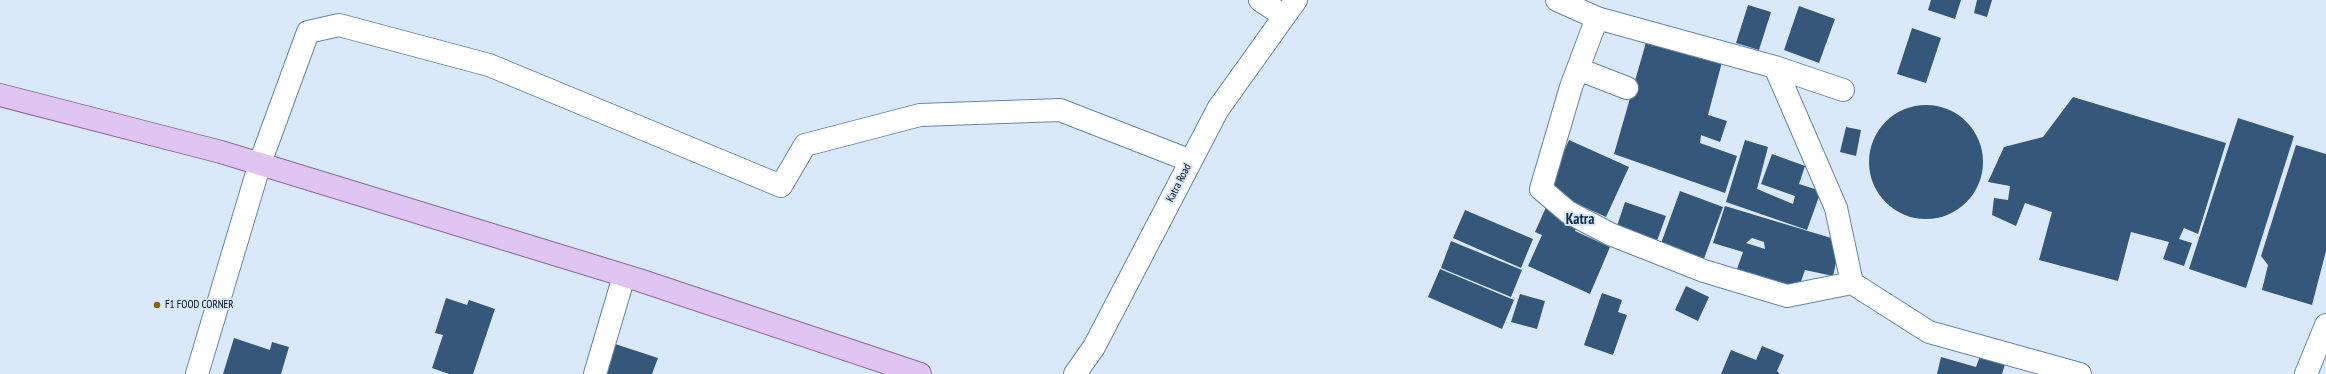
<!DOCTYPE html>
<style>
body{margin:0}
canvas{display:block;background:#dae9fa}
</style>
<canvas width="2326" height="374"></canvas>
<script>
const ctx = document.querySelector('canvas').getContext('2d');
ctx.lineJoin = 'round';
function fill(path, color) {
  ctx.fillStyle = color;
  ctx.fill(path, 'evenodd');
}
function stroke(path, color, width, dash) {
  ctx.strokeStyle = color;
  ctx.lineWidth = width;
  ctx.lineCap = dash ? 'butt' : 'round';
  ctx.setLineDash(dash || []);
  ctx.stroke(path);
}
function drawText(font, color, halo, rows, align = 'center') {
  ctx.font = font + ' "PT Sans Narrow",sans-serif';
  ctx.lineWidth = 4;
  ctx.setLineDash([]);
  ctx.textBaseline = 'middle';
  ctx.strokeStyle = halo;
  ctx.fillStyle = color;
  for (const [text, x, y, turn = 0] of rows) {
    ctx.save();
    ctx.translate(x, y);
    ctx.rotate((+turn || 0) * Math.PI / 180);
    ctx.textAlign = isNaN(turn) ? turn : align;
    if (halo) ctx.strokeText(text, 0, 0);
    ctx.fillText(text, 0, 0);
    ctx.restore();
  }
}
const building = new Path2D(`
 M1931 0H1961L1955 19 1928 10Z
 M1977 0H1992L1987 17 1974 13Z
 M1748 5 1771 12 1759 50 1736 43Z
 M1799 6 1835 19 1819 63 1784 50Z
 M1912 28 1941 38 1926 83 1897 74Z
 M1647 39 1722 62 1708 115 1727 121 1720 142 1701 135 1700 143 1737 156 1725 193 1614 154Z
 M2073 97 2226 143 2198 234 2184 228 2179 239 2192 243 2184 266 2163 259 2169 242 2131 232 2118 281 2039 260 2052 212 2025 203 2016 226 1992 215 1994 198 2008 200 2010 186 1988 182 2004 147 2043 137Z
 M1869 162a57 57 0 1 1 114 0a57 57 0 1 1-114 0Z
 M2238 118 2294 136 2246 288 2189 269Z
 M1846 127 1861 130 1856 156 1840 152Z
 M1569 140 1629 167 1606 217 1547 190Z
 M1745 140 1768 147 1757 189 1793 204 1795 196 1761 184 1772 154 1805 166 1799 184 1821 191 1807 230 1726 202Z
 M2296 145 2326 154V251L2312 305 2262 290 2268 265 2261 256Z
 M1680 191 1723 207 1702 264 1659 249Z
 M1625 202 1666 216 1654 249 1614 235Z
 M1547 205 1580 220 1575 231 1610 247 1590 294 1528 266 1542 235 1535 232Z
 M1725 206 1841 241 1833 276 1805 270 1798 290 1737 269 1743 252 1713 243ZM1752 238 1764 242 1765 249 1746 243Z
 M1465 210 1533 239 1521 268 1453 238Z
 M1451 241 1522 270 1511 297 1441 268Z
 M1440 269 1514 300 1502 329 1428 297Z
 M1686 286 1709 297 1698 321 1675 310Z
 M1602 293 1622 300 1618 312 1627 315 1613 355 1584 345Z
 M1520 294 1545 301 1537 329 1511 322Z
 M446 298 467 305 469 300 495 309 473 374H449L432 368 443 335 435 333Z
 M234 338 270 350 272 342 289 347 281 374H223Z
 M612 343 658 358 652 374H602Z
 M1762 346 1784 355 1777 371 1780 374H1721L1731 350 1756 360Z
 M1980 356 2005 364 2002 374H1937L1941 357 1976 367Z`);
const minor = new Path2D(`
 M1260 0 1284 16
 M1557 0 1597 18 1775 67 1843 90
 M1597 18 1571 87 1541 189 1568 212 1610 234 1704 271 1787 296 1852 283 1929 332 2080 374
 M1775 67 1836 208 1852 283
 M1578 69 1627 88
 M197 374 260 163 308 32 339 25 489 65 781 186 805 145 920 115 1060 110 1191 161
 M595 374 624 276
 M1075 374 1094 347 1218 109 1296 0
 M2306 374 2326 325`);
const major = new Path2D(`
 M0 95 221 152 639 280 920 374`);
const markers = [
 [157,305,4,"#925f11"]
];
const streetNames = [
 ["Katra Road",1179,183,-63]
];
const poiNames = [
 ["F1 FOOD CORNER",165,305]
];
const districtNames = [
 ["Katra",1580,220]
];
fill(building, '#355779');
stroke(minor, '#6487ac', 24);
stroke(major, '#856ca1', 24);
stroke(minor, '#fff', 22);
stroke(major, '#e0c5f2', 22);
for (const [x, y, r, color] of markers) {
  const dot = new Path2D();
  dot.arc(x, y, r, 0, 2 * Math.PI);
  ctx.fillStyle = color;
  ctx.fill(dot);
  stroke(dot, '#dae9fa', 1.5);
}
drawText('11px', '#030d1b', '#dae9fa', streetNames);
drawText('11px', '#030d1b', '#dae9fa', poiNames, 'left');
drawText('bold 15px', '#0d2e4e', '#dae9fa', districtNames);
</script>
